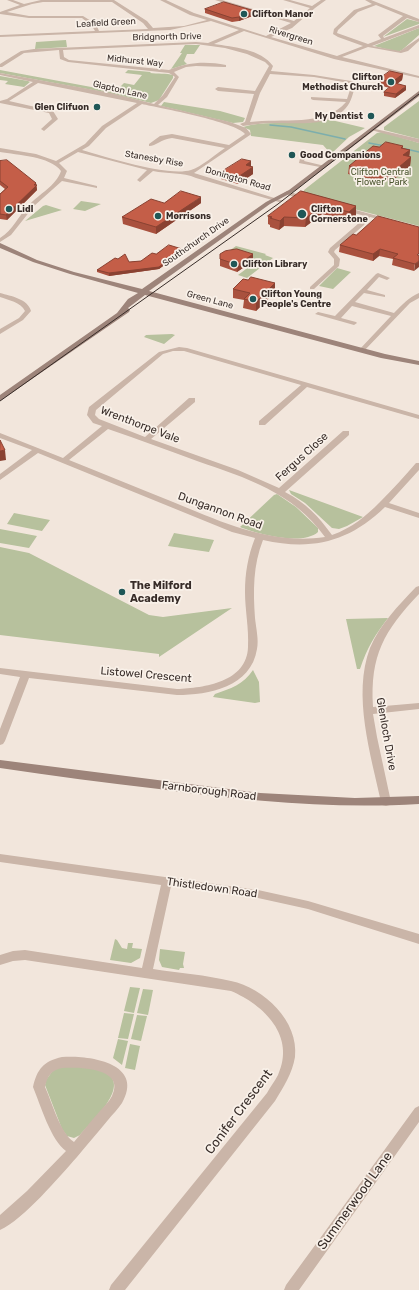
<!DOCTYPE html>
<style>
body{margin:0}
canvas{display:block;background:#f2e6dc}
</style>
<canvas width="419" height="1290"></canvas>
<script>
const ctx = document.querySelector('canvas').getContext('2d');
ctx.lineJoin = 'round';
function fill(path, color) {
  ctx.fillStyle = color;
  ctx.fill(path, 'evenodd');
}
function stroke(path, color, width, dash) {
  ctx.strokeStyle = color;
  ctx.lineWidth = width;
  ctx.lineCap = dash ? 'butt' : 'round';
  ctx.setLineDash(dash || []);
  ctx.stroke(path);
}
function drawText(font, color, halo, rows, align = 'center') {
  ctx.font = font + ' Rubik,sans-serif';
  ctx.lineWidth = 3.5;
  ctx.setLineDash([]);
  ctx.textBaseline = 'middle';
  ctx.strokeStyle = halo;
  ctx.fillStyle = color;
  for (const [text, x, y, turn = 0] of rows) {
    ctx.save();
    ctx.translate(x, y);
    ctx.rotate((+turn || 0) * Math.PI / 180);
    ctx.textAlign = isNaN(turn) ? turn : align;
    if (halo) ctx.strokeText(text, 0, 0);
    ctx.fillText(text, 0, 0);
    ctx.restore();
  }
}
const green = new Path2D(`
 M407 19 419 22V24L383 37Z
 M419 28V35L402 50 398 52 374 46Z
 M66 40 67 47 35 49 36 42Z
 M185 45H200L194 54H187L184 61 187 64 171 69 182 53H180Z
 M0 70 102 89 107 85 120 87 124 83 134 85 142 75 125 73 128 70 151 72 150 73C157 74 167 73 173 75V78L159 100 151 103 109 93 0 73Z
 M0 76 28 81 30 82 24 87 5 84 8 81 0 80Z
 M419 101V139L384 130V127Z
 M164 102 220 111 245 118 243 122 233 123 161 106Z
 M327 119 365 128 349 137 331 154 323 145 251 136 250 130 243 127C270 118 299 128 327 119Z
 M382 132 419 143V226L304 196V190L377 133Z
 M81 201 101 204 85 211 73 209Z
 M46 205 62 210 25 221 43 206Z
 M236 246 266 254 265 255 273 258 247 278 238 275 258 260 229 251Z
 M337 268 351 272 333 289 319 286Z
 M172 334 175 335 164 344 144 337 146 335Z
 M289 490 363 517 347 526 339 529 332 528 305 503 291 494Z
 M277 494 296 507 318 528V532C303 546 257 534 240 527L274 495Z
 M14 513 50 520 42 531 7 524Z
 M0 529 37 536 29 548 0 543Z
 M174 533 214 540 209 552 168 546Z
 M0 547 29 553 149 615 163 617 232 608 159 657V654L0 635Z
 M388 618C375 635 367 648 360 669H357L346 619Z
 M253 670 259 682 260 702 255 703 213 697 215 694C230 689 244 684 253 670Z
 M115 939 117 940 122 948 127 949 128 943H133L132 948 142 949 140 958 131 963 110 960Z
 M160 949 185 952 183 964 184 968H180L179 970 162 967 159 960Z
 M130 987 140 988 134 1013 124 1011Z
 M143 989 153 990 148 1015 137 1013Z
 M124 1013 134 1014 128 1039 118 1038Z
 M137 1015 147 1016 141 1041 131 1039Z
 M118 1039 128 1041 122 1065 113 1058Z
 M130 1044 140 1046 135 1070 125 1068Z
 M70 1065C80 1067 93 1067 103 1071 134 1084 91 1122 80 1135L74 1138 67 1136 62 1129 45 1085 46 1080 54 1069Z`);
const stream = new Path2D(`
 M270 125 291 127 345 139
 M369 143 385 146
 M406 149 419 152`);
const street = new Path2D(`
 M7 0H13L24 4 41 0H114L147 21 153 28 184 26 207 20 190 15 160 0H166L194 13 266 36 291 23 215 0H222L294 21 310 8 283 0H290L312 6 321 0H326L315 8 292 28 271 37 337 56 363 46 338 37 333 34 334 29 354 10 372 4 365 0H371L419 19V22L407 18 383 36 384 38 419 25V28L372 46 400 51 419 38V41L408 51 401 53 368 47 342 57 419 76V78L334 59 244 31 214 44C233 47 261 49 273 66L271 71 314 75 351 81H353L355 87C352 96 351 104 343 111 325 128 293 122 271 123 261 123 252 125 243 126L240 124 245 122 254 94 218 91 215 89 218 87 255 91 269 66 265 62 247 54 225 48 196 44 63 50 64 57 69 60 169 70C188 62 206 61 226 65V67H224L196 66 186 67 174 72 179 77 167 97 158 105 230 122 246 128 251 134 250 135 194 173 284 201 279 202 196 178C183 172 167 174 153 171L140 182 137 180 147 170 78 152 59 163 67 171 64 178 97 186V188L62 181 34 206 11 235 0 242V238C13 230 19 215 29 205 39 194 56 186 61 171 50 156 17 155 0 152V148L36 154 56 161 85 144 102 126 137 103 38 83 9 101 53 111 58 119 44 131 41 129 52 119 49 113 0 103V101L7 99 33 82 0 75V73L111 93 154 104 163 95 175 77 169 73 68 62 60 59 59 50 24 53 2 67H0V64L21 51 34 49 196 42 208 43 239 30 211 21 170 30 0 37V35L95 31 92 26 82 18H29L0 14V12L20 5ZM43 2H112L143 23 148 29 99 31 96 24 83 16H29L7 12 32 4ZM376 5 403 16 378 35 381 39 368 44 337 33 338 30 358 12ZM270 74 314 77 349 83 351 87 347 99 311 97V99L313 100 346 102C326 127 280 118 250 122L260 93ZM142 104C160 108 236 122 245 134L229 145 172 134 160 136 149 144V146C156 146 161 139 172 138L225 148C216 154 201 167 191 170 168 177 107 157 82 150L89 146 106 128Z
 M371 128 419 139V143L371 130Z
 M304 152 307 154 304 161 325 166V168L299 163 301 154Z
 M287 191 309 198 310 199 307 201 285 194 284 193Z
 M345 207 392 220 389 222 370 217 367 220 364 225 335 250 334 252 340 259 339 266 314 289H310V287L334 265V259L328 252 330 248 359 223 365 216 343 210 342 209Z
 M378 273 390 278 387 280 379 277 367 290 385 295V297L364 293 355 302 394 313C402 305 409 297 419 293V298L410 303 363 352H359V350L391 316 352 306 341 318 356 322 357 323 354 325 315 314 318 312 335 316 376 274Z
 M0 293C11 296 28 299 31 311L23 320 0 334V329L19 318 25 311C21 302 8 300 0 297Z
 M179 347 187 348 419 415V419L307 387 265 425H259V421L301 385 184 351H173L163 354 96 410 95 415 99 419 145 437 189 398H195V402L151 439 238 470 279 488 343 431H349V435L285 492C305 502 319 517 332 535 352 528 366 516 380 502 392 490 404 477 416 463H419V470L389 503 419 513V518L385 507C349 542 312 551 263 540 253 565 253 591 255 618 256 628 259 640 257 649 251 687 209 695 177 695L29 678 5 741 3 744 0 745V729L20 677 0 674V668L177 689C204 688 247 682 248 647 249 628 245 610 245 592 245 573 248 556 255 538L232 532 38 453 0 480V474L32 450 0 438V433L63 458 102 426 93 423 87 415 89 407 159 352ZM108 429C138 439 167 450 197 461 246 478 293 492 325 537 270 545 222 522 173 502 138 488 104 474 69 460Z
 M419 586V594C384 631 370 655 373 707L419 703V709L373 714 377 737 391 802 390 805 386 806 382 805 381 802C371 755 352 695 370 648 380 624 398 606 416 587Z
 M0 854 258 890 308 901 419 934V944L308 909 258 898 171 886 153 969C179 973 206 975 231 981 264 988 299 1021 295 1057 292 1074 284 1086 275 1101L125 1290H109L111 1285 267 1093C270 1087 275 1081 278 1075 296 1036 264 1005 231 991L25 960 13 961 0 965V955L13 951 25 950 142 968 161 885 0 862Z
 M62 1057C89 1055 145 1063 122 1103 118 1109 112 1115 108 1120 98 1132 87 1145 77 1157 60 1176 23 1220 0 1230V1215L27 1191 66 1151C51 1141 40 1104 33 1087 37 1069 44 1061 62 1057ZM62 1068C79 1067 126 1068 112 1096 109 1102 104 1106 100 1111 91 1121 83 1131 74 1142 60 1133 52 1102 45 1087 47 1077 51 1070 62 1068Z
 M419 1106V1122L299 1290H284L286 1285 415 1108Z`);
const secondary = new Path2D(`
 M419 91V96L293 192 270 204 149 291 385 354 419 361V365L381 358 145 295 128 308 130 310 129 312 0 401V395L117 313 128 299 138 293 70 274 33 262 0 248V243L37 260 74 272 142 289 266 202 289 190Z
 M0 760 260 793 355 798 419 796V804C332 809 246 801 159 789 106 783 53 776 0 768Z`);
const tram = new Path2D(`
 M0 401 278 204 419 94`);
const wall = new Path2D(`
 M205 9 255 15 239 21 232 22 205 13Z
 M403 74 402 80 397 84 406 90 395 98 384 96V92L390 88 378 85 379 79Z
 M403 146V148L410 150 409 157H411L410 166 393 180 389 179 385 182 348 174 349 166 379 147Z
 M0 161 36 183 37 190 7 220 0 219V194L5 189 0 185Z
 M251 161V167L253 174 238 184 221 179V172Z
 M301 191 356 206V215L348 221 322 214 305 227 284 226 279 230 270 227V225L268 224V216Z
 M164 203H201L156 234 123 224 122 217Z
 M419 227 414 271 392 265 393 259 379 256 373 261 339 252 340 245 356 235Z
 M182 252 159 269 109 276 97 272V270L118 259 129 262 141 261 156 254Z
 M220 254H253V261L237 272 220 266Z
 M233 289 275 292 256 311 243 308 244 300 233 298Z`);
const shadedWall = new Path2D(`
 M255 11V15L239 21V17Z
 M403 74 402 80 392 88V82Z
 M406 86V90L395 98 396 94Z
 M410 150 409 158 403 155Z
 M411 157 410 166 393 180V172Z
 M251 161V168L246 165Z
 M253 167V174L238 184V177Z
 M389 171V179L385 182 386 174Z
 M36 183 37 190 7 220 6 215Z
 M201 197V203L156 234V227Z
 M323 205 322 214 305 227 306 218Z
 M356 206V215L348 221 349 212Z
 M284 217V226L279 230 280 221Z
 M182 249V252L159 269 109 276V273Z
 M380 249 379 256 373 261V254Z
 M253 254V261L237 272 238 265Z
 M419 261V267L414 271 415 264Z
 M275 283V292L256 311V302Z
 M5 450 6 460 0 461V451Z`);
const building = new Path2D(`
 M224 2 255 11 239 17 232 18 205 9Z
 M390 71 403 74 392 82 379 79Z
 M395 83 406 86 396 94 384 92Z
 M386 142 403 146 401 148 410 150 403 155 411 157 393 172 389 171 386 174 349 166 373 146 379 147Z
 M242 159 251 161 246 165 253 167 238 177 221 172Z
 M7 160 36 183 34 185H37L6 215 0 214V194L8 187 0 181V161Z
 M181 191 201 197 156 227 122 217 151 199 164 203Z
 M301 191 356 206 349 212 323 205 306 218 284 217 280 221 270 218 272 217 268 216Z
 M378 216 419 227V253L417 255H419V261L415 264 393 258 398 254 380 249 373 254 340 245 353 234 356 235Z
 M169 245 182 249 159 267 109 273 97 270 115 258 118 259 125 254 129 262 141 261 152 253 156 254Z
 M237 249 253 254 238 265 220 259V254L225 251Z
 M251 277 275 283 256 302 244 299 250 293 233 289 243 279 248 280Z
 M0 441V440L5 450 0 451Z`);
const markers = [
 [244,14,4,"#1f5757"],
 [391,82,4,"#1f5757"],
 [97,107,4,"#1f5757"],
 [371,116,4,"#1f5757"],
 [292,155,4,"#1f5757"],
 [9,209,4,"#1f5757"],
 [302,214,5,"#1f5757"],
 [158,216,4,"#1f5757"],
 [234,264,4,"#1f5757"],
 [253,299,4,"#1f5757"],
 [122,592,4,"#1f5757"]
];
const farPoinames = [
 ["Clifton Manor",252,14],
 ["Clifton",383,77,"right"],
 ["Methodist Church",383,87,"right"],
 ["Glen Clifuon",89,107,"right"],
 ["My Dentist",363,116,"right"],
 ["Good Companions",300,155],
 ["Lidl",17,209],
 ["Clifton",311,209],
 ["Cornerstone",311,219],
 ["Morrisons",166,216],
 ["Clifton Library",242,264],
 ["Clifton Young",261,294],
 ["People's Centre",261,304]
];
const farStreetnames = [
 ["Leafield Green",106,23,-3],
 ["Rivergreen",291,36,17],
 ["Bridgnorth Drive",167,37,-1],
 ["Midhurst Way",135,61,6],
 ["Glapton Lane",120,90,13],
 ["Stanesby Rise",154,159,10],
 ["Donington Road",238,179,16],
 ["Southchurch Drive",196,242,-35],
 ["Green Lane",210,300,15]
];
const farParknames = [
 ["Clifton Central",381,172],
 ["'Flower' Park",381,182]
];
const streetNames = [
 ["Wrenthorpe Vale",140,425,21],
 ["Fergus Close",302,457,-42],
 ["Dungannon Road",220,511,20],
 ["Listowel Crescent",146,675,5],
 ["Glenloch Drive",386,734,80],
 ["Farnborough Road",209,791,7],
 ["Thistledown Road",212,888,8]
];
const poiNames = [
 ["The Milford",130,586],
 ["Academy",130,599]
];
const nearStreetnames = [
 ["Conifer Crescent",239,1112,-53],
 ["Summerwood Lane",355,1201,-54]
];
fill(green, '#b7c19d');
stroke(stream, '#7caead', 1.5);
fill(street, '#cab5a8');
fill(secondary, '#9d847a');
stroke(tram, '#372c28', 1);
fill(wall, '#a9513e');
fill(shadedWall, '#894232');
fill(building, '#c45e48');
stroke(building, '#894232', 1);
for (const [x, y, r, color] of markers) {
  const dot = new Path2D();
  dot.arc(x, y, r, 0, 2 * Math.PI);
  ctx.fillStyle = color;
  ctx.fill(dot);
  stroke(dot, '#f9f1e9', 1.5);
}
drawText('bold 9px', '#372c28', '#f9f1e9', farPoinames, 'left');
drawText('9px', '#372c28', '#f9f1e9', farStreetnames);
drawText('9px', '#49542d', '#f9f1e9', farParknames);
drawText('11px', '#372c28', '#f9f1e9', streetNames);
drawText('bold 11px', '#372c28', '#f9f1e9', poiNames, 'left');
drawText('13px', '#372c28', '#f9f1e9', nearStreetnames);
</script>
